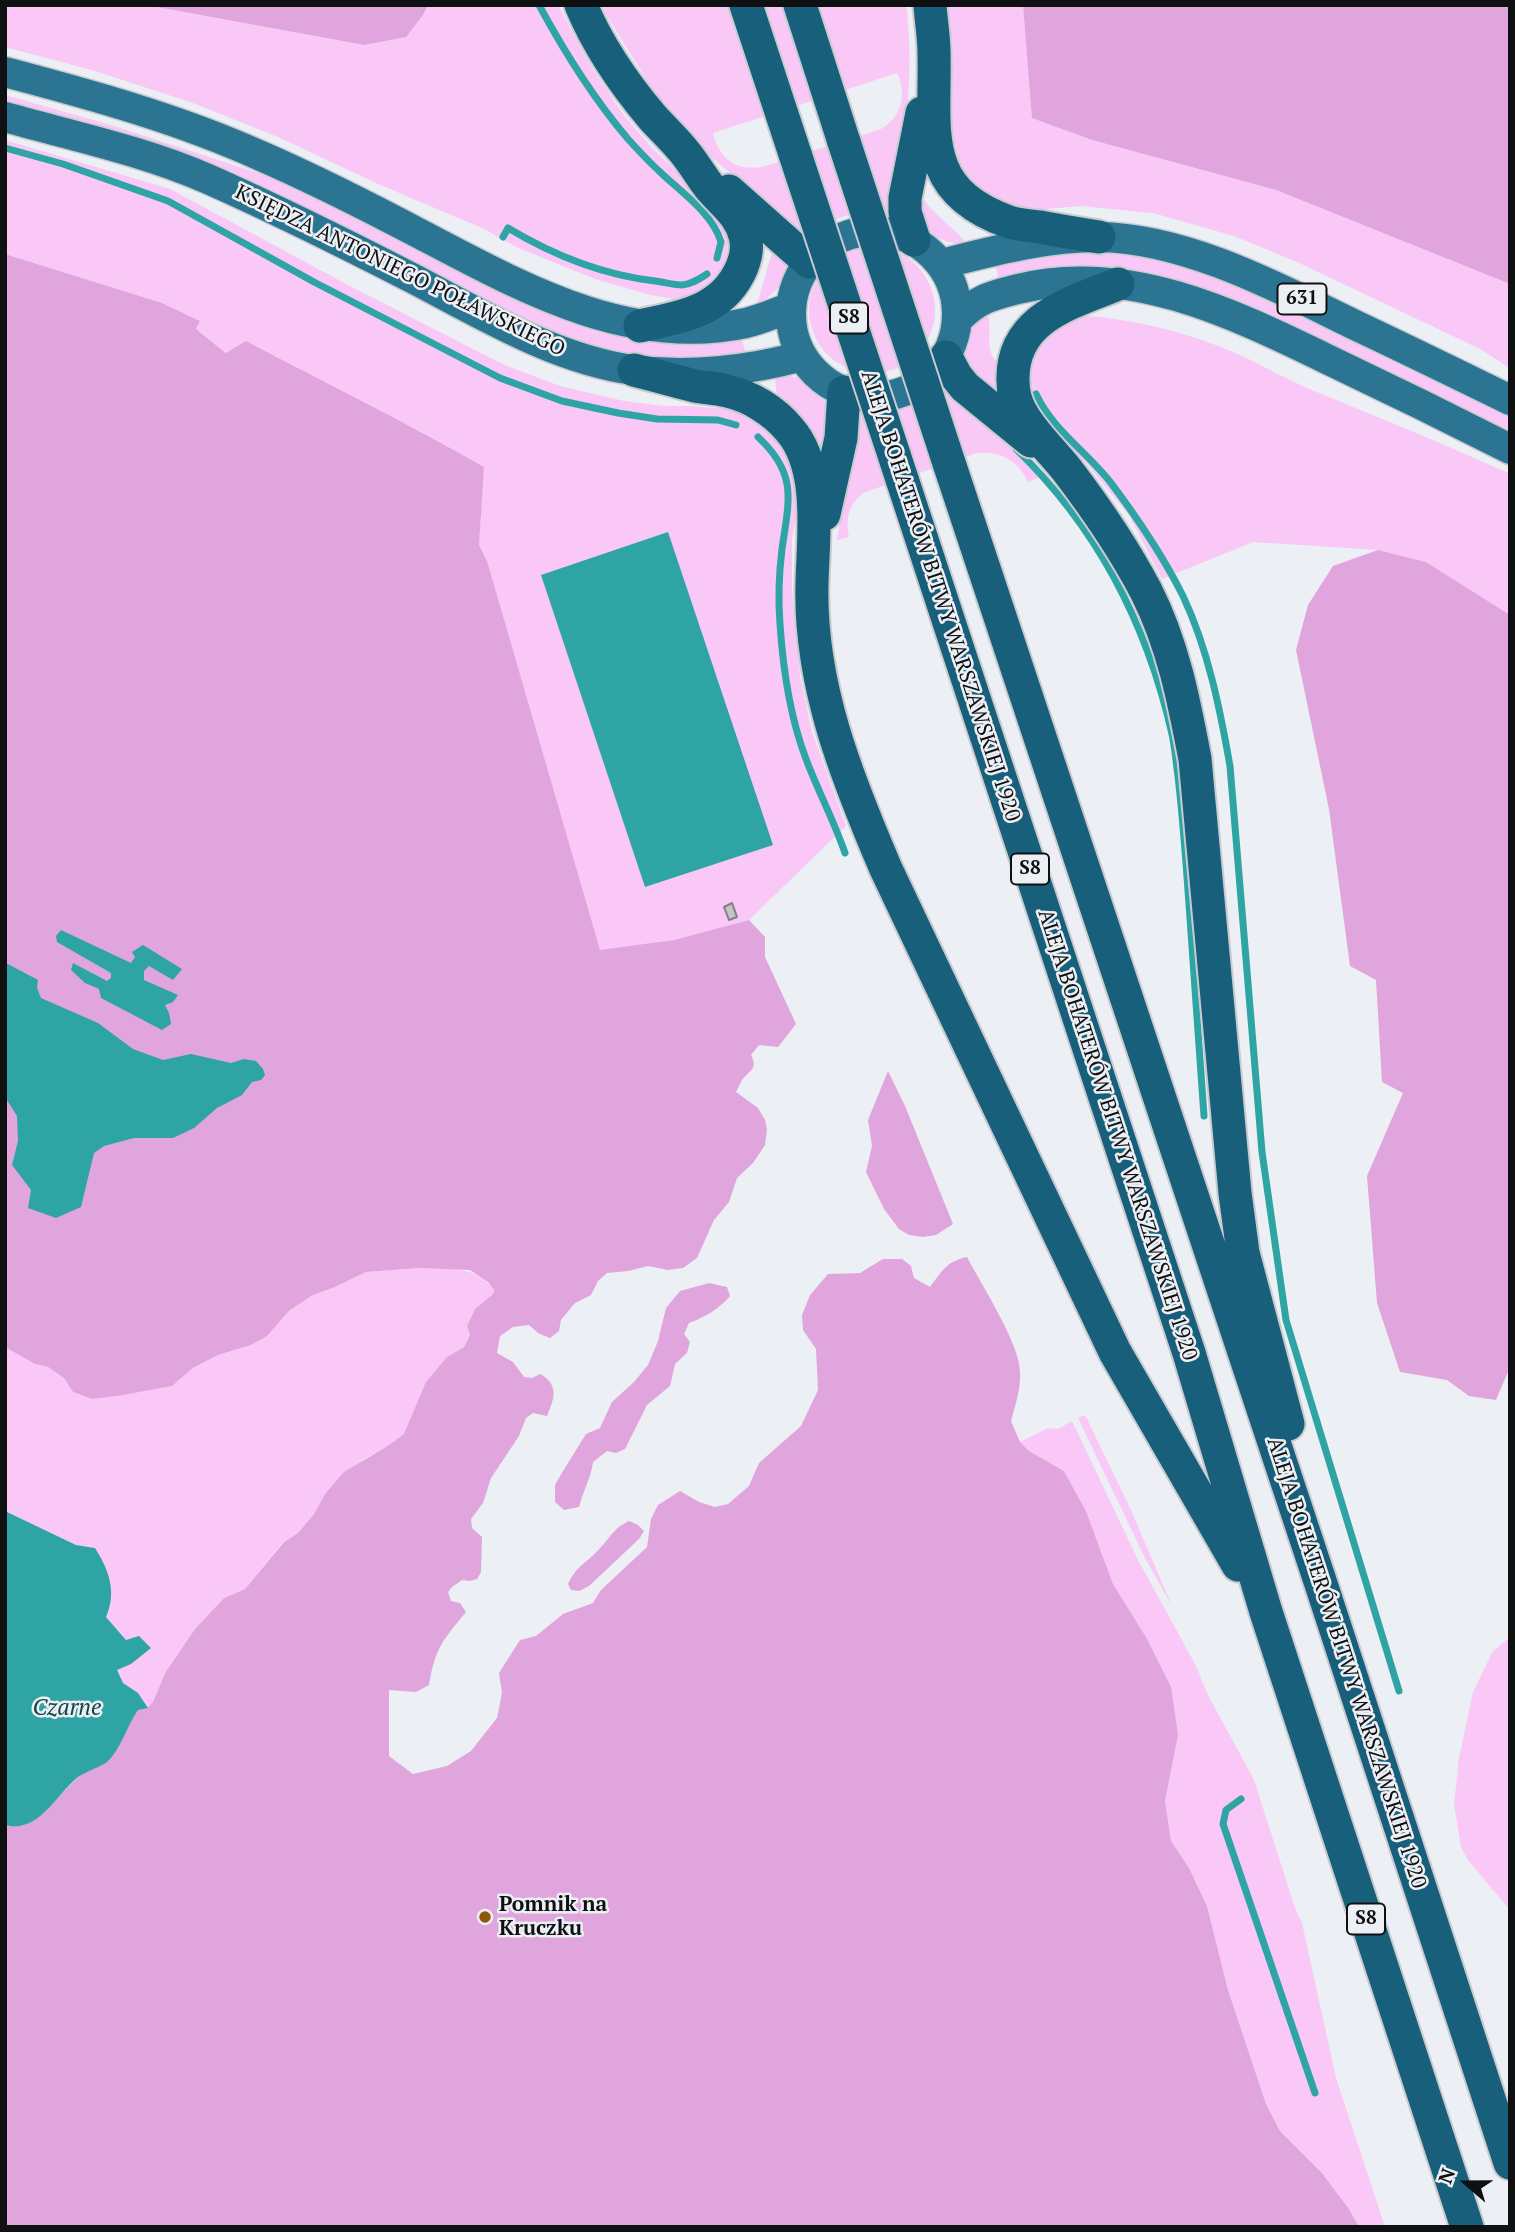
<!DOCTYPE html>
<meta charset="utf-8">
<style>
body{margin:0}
#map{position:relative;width:1515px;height:2232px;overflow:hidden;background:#eceff4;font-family:"PT Serif",serif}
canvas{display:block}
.frame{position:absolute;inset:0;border:7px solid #0f1012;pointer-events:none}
.north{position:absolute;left:1431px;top:2148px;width:70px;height:70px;-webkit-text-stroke:5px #eceff4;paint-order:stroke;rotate:290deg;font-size:19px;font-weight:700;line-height:28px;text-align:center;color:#0f1012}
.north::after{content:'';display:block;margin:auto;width:24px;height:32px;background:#0f1012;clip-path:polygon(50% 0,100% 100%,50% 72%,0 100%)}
</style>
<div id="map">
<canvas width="1515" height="2232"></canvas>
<div class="frame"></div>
<div class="north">N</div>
</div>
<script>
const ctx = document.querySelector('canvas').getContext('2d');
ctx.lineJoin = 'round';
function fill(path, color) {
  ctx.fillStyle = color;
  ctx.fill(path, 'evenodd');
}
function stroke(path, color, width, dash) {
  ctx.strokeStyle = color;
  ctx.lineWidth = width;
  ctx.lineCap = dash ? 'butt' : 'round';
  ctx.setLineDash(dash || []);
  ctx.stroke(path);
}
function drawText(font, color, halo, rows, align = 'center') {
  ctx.font = font + ' "PT Serif",serif';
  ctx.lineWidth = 5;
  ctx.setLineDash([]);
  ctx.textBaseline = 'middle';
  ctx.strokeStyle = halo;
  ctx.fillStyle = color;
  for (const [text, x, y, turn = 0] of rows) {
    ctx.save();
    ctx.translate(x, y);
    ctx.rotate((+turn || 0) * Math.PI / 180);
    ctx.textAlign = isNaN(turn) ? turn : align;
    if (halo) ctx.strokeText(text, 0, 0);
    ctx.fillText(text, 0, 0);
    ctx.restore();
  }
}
const green = new Path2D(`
 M5 5H146L364 45 423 15 428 5H558L592 68 623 114 653 149 713 206 728 234V246L725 265 709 287 688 297 674 299 650 295 595 279 516 247 484 229 376 183 278 137 193 103 95 71 5 47Z
 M600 5H906C915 75 906 145 886 212 852 209 833 219 806 237L710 156 663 106ZM897 73C907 94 902 117 881 129L762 167C736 171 719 159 713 133Z
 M946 5H1023L1033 118 1092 140 1276 190 1510 284V368L1480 349 1297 262 1234 236 1153 213 1081 206 1035 210 1016 207 985 192 965 175 950 145 949 101 952 62Z
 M5 95 111 125 283 181 371 225 517 301 562 320 597 332 671 344H707L742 340 746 354 687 360 645 357 571 340 5 103Z
 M5 140 170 189 348 285 471 348 507 366 560 386 624 401 663 406H690L740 410 749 413 780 441 797 480 798 505 792 539V592L800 676 812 732 846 826 749 920 674 940 607 951 5 942 487 561 479 545 483 467 422 432 361 403 227 353 196 329 200 321 162 303 5 254Z
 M921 196 931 209 961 237 966 244C950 245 926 236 921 220 919 213 921 202 921 196Z
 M776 239C779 246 783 253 785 260 790 279 773 297 757 304Z
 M809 310a63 63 0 1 1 126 0a63 63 0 1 1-126 0Z
 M1062 252 1115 253 1159 260 1214 277 1287 307 1510 417V434C1451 406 1392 377 1333 348 1218 292 1130 245 999 280L995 264Z
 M988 315C993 336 981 355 1004 366L1006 397 975 384C971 375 962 362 962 352 961 336 976 322 988 315Z
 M1079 315C1133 319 1188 332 1238 354 1263 366 1288 380 1314 391 1380 418 1445 444 1510 474V615L1426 562 1378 550 1253 542 1162 579 1129 515 1087 464 1037 413 1026 377 1037 348 1052 330Z
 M784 375C802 377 822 387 826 407 829 421 823 459 822 475L777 397 775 378Z
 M944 386 1041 477 1028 482C1018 460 1000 451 976 453L863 493C849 504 845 519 849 537L837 540 843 502 862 414C871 412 882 413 891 411 911 408 928 398 944 386Z
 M420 1268C449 1270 475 1264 494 1290L493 1294 475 1309 467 1326 470 1335 464 1347 447 1357 404 1434 389 1445 362 1460 325 1494 314 1514 298 1533 283 1542 245 1589 224 1598 195 1629 165 1673 153 1702 148 1708 5 1825 126 1640 106 1617 95 1548 76 1545 5 1511V1347L35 1364 48 1367 64 1378 73 1392 92 1399 172 1386 193 1368 218 1355 251 1345 267 1336 290 1310 313 1295 335 1287 366 1272Z
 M1085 1415 1131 1510 1172 1606 1145 1558 1078 1418Z
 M1072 1421 1138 1560 1195 1664 1208 1695 1254 1780 1296 1911 1302 1923 1336 2078 1385 2227H1359L1349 2209 1322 2173 1280 2131 1266 2104 1228 1990 1207 1906 1189 1868 1171 1841 1165 1801 1178 1735 1146 1639 1113 1584 1086 1511 1064 1471 1029 1451 1020 1442 1048 1428 1058 1429Z
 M1510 1637V1910L1468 1860 1461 1847 1454 1804 1459 1758 1473 1692 1493 1651Z`);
const forest = new Path2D(`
 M146 5H428L423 15 406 37 364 45Z
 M1023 5H1510V284L1276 190 1092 140 1032 118Z
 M5 254 162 303 200 321 196 329 226 353 246 341C325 383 406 422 484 467L479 545 487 561 600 950 674 940 749 920 765 937V957L796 1024 778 1047 759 1045 751 1055C758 1069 750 1070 742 1080 740 1084 738 1088 736 1092L758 1108 765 1120 767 1130 765 1145 753 1163 737 1178 729 1202 714 1220 697 1258 683 1268 668 1270 648 1266 628 1271 607 1273 598 1281 591 1295 575 1303 561 1320 559 1331 550 1338 538 1333 529 1325 513 1327 500 1336 497 1353 513 1362 524 1377 532 1378 540 1374C560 1385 554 1399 547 1416L533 1413 526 1418 519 1436 491 1478 483 1503 471 1519 472 1528 482 1537 481 1572 477 1579 470 1581 462 1580 452 1587 448 1592 451 1601 460 1603 466 1612C443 1640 435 1648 429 1685L416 1692 389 1690V1756L413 1774 447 1766 471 1751 497 1718 502 1693 499 1673 520 1640 536 1636 563 1614 593 1603 601 1590 647 1547 651 1519 658 1505 680 1491 699 1502 715 1507 728 1504 749 1486 759 1463 801 1426 818 1390 816 1349 803 1330 802 1315 810 1295 828 1274 860 1273 883 1259H902L911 1266 914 1278 930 1287C942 1271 947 1261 967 1257 981 1284 1020 1344 1020 1372 1021 1389 1015 1406 1011 1421L1020 1442 1029 1451 1064 1471 1086 1511 1113 1584 1147 1639 1171 1687 1178 1735 1165 1801 1171 1841 1189 1868 1207 1906 1228 1990 1266 2104 1280 2131 1322 2173 1349 2209 1359 2227H5V1825C36 1833 61 1790 83 1773 90 1768 101 1767 107 1761 121 1748 127 1726 138 1710L147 1708 153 1702 165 1673 195 1629 224 1598 245 1589 284 1542 298 1533 314 1514 325 1494 344 1472 389 1445 404 1434 426 1382 447 1357 464 1347 470 1335 467 1326 475 1309 493 1294 494 1290 488 1282 470 1270 420 1268 366 1272 335 1287 313 1295 290 1310 267 1336 251 1345 218 1355 193 1368 172 1386 117 1396 92 1399 73 1392 64 1378 48 1367 35 1364 5 1347Z
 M1378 550 1426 562 1510 615V1367L1496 1400 1469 1396 1447 1380 1400 1372 1377 1303 1367 1176 1403 1093 1382 1082 1376 980 1350 966 1329 809 1296 650 1308 605 1333 566Z
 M888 1071 905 1106 953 1224 936 1235 923 1237 909 1235 899 1229 884 1209 866 1172 872 1146 868 1120Z
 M709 1283 727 1287 730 1296C719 1309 705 1317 689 1323L684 1334 690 1342 687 1353 675 1364 670 1386 647 1405 625 1449 616 1453 607 1451 593 1462C591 1478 583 1491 579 1507L564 1510 555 1502V1485L563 1471 586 1434 600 1428 612 1402 634 1382 648 1365 658 1341 666 1308 680 1291Z
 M629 1521 638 1525 644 1531 639 1539 589 1586 579 1591 571 1590 568 1584C578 1563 588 1563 601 1547 611 1536 615 1527 629 1521Z`);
const water = new Path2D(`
 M668 532 773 845 645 887 541 575Z
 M61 930 131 963 135 957 132 952 143 945 182 969 173 980 149 966 144 971V980L178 995 173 1002 165 1005 169 1013 171 1024 162 1030 101 998 99 989 85 983 71 970 73 963 107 981 111 978V973L57 942 56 936Z
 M6 963 38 980 37 988 41 998 98 1023 133 1049 163 1060 191 1054 231 1063 244 1059 256 1061 263 1069 265 1075 261 1080 252 1082 242 1095 217 1108 194 1128 173 1138H134L104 1146 94 1153 81 1207 56 1218 28 1208 31 1190 12 1165 18 1141 17 1116 5 1097Z
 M5 1511 76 1545 95 1548C109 1570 117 1592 106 1617L126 1640 139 1636 151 1648 131 1664 117 1670 123 1683 138 1693 148 1708 138 1710C127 1726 121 1749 107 1762 102 1766 87 1771 78 1777 56 1795 38 1834 5 1825Z`);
const stream = new Path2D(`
 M539 5C565 53 593 98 628 139 638 150 648 161 658 170 679 191 712 212 721 242L717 258
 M5 148 63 164 168 201 314 282 500 378 562 401 618 413 657 419 718 420 736 425
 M503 237 508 228C553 255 603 275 655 281 664 282 674 285 682 285 692 284 699 279 707 274
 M1036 394C1052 429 1088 453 1111 483 1138 519 1163 556 1183 596 1208 649 1220 709 1230 766L1262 1152 1286 1320 1399 1691
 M758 437C798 474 789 500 782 549 779 573 778 599 780 624 783 669 790 717 806 759 818 791 834 821 845 853
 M1016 449C1098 528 1147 624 1172 734 1175 748 1176 762 1178 776 1183 819 1186 861 1189 904 1194 974 1199 1045 1204 1116
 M1241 1799 1226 1810 1223 1824 1315 2093`);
const building = new Path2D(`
 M732 903 737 917 729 920 724 907Z`);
const major = new Path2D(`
 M5 72C92 95 179 119 261 156 316 180 369 207 422 235 523 288 629 348 746 323 762 319 776 313 791 307
 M5 117C73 136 144 151 208 179 278 210 346 244 414 279 483 315 555 359 633 370 688 377 748 371 802 356
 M791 314a83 83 0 1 1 166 0a83 83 0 1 1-166 0Z
 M941 264C993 251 1044 237 1098 237 1186 238 1279 288 1357 326 1408 350 1459 375 1510 400
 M958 319C979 298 991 296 1018 289 1129 261 1236 315 1333 362 1392 390 1451 419 1510 449`);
const highway = new Path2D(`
 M581 5C598 46 625 85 653 118 664 130 676 141 686 154 695 165 702 178 711 189 724 204 740 215 745 236 748 246 746 257 742 267 723 312 682 316 640 326
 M746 5 796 157
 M800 5 844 142
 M930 5C931 21 934 37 934 53 936 130 918 190 1009 222 1019 225 1030 226 1040 227 1060 231 1079 234 1099 237
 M729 191 809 262
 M914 240 905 212V198L922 113
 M1118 284C1071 303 1011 318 1013 381 1013 391 1016 403 1021 412 1032 433 1052 451 1067 470 1096 508 1124 549 1146 591 1173 644 1184 701 1195 759L1235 1193 1243 1253 1288 1424
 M946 357 956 376 965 387 1031 441
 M634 370C654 375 675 381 695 386 706 388 717 388 727 391 750 396 774 411 789 429 823 467 813 537 812 583 809 684 847 778 886 869L1115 1352 1238 1565
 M949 463 1322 1587 1510 2163
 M902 479 1189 1353 1266 1612 1467 2227
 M824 514 841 438 844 392`);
const highwayBridge = new Path2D(`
 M844 142 949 463
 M796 157 902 479`);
const markers = [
 [485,1917,7,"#8e580b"]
];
const shields = [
 [1302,299,49],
 [849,318,38],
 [1030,869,38],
 [1366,1919,38]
];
const shieldNames = [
 ["631",1302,299],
 ["S8",849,318],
 ["S8",1030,869],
 ["S8",1366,1919]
];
const streetNames = [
 ["KSIĘDZA ANTONIEGO POŁAWSKIEGO",400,271,26],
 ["ALEJA BOHATERÓW BITWY WARSZAWSKIEJ 1920",940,596,72],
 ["ALEJA BOHATERÓW BITWY WARSZAWSKIEJ 1920",1117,1135,72],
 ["ALEJA BOHATERÓW BITWY WARSZAWSKIEJ 1920",1346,1663,72]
];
const poiNames = [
 ["Pomnik na",499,1905],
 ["Kruczku",499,1929]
];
const waterNames = [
 ["Czarne",67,1708]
];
fill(green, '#f9c8f6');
fill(forest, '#e0a5dd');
fill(water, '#2ea4a5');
stroke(stream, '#2ea4a5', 7);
fill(building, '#c4c3c8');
stroke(building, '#807f84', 2);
stroke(major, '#c9cbd0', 33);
stroke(highway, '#c9cbd0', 37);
stroke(major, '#2b7593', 30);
stroke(highway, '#175f7a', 33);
stroke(highwayBridge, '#c9cbd0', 37, []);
stroke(highwayBridge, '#175f7a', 33);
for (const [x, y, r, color] of markers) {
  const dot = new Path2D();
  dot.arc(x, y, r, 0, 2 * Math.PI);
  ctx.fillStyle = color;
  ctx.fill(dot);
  stroke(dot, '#eceff4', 2.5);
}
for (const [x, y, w] of shields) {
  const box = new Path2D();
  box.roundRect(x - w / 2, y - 15.5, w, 31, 5);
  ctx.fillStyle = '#eceff4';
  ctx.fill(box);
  stroke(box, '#0f1012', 2);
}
drawText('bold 19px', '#0f1012', null, shieldNames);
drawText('21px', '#0f1012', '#eceff4', streetNames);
drawText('bold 21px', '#0f1012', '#eceff4', poiNames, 'left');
drawText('italic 23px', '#144647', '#eceff4', waterNames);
</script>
